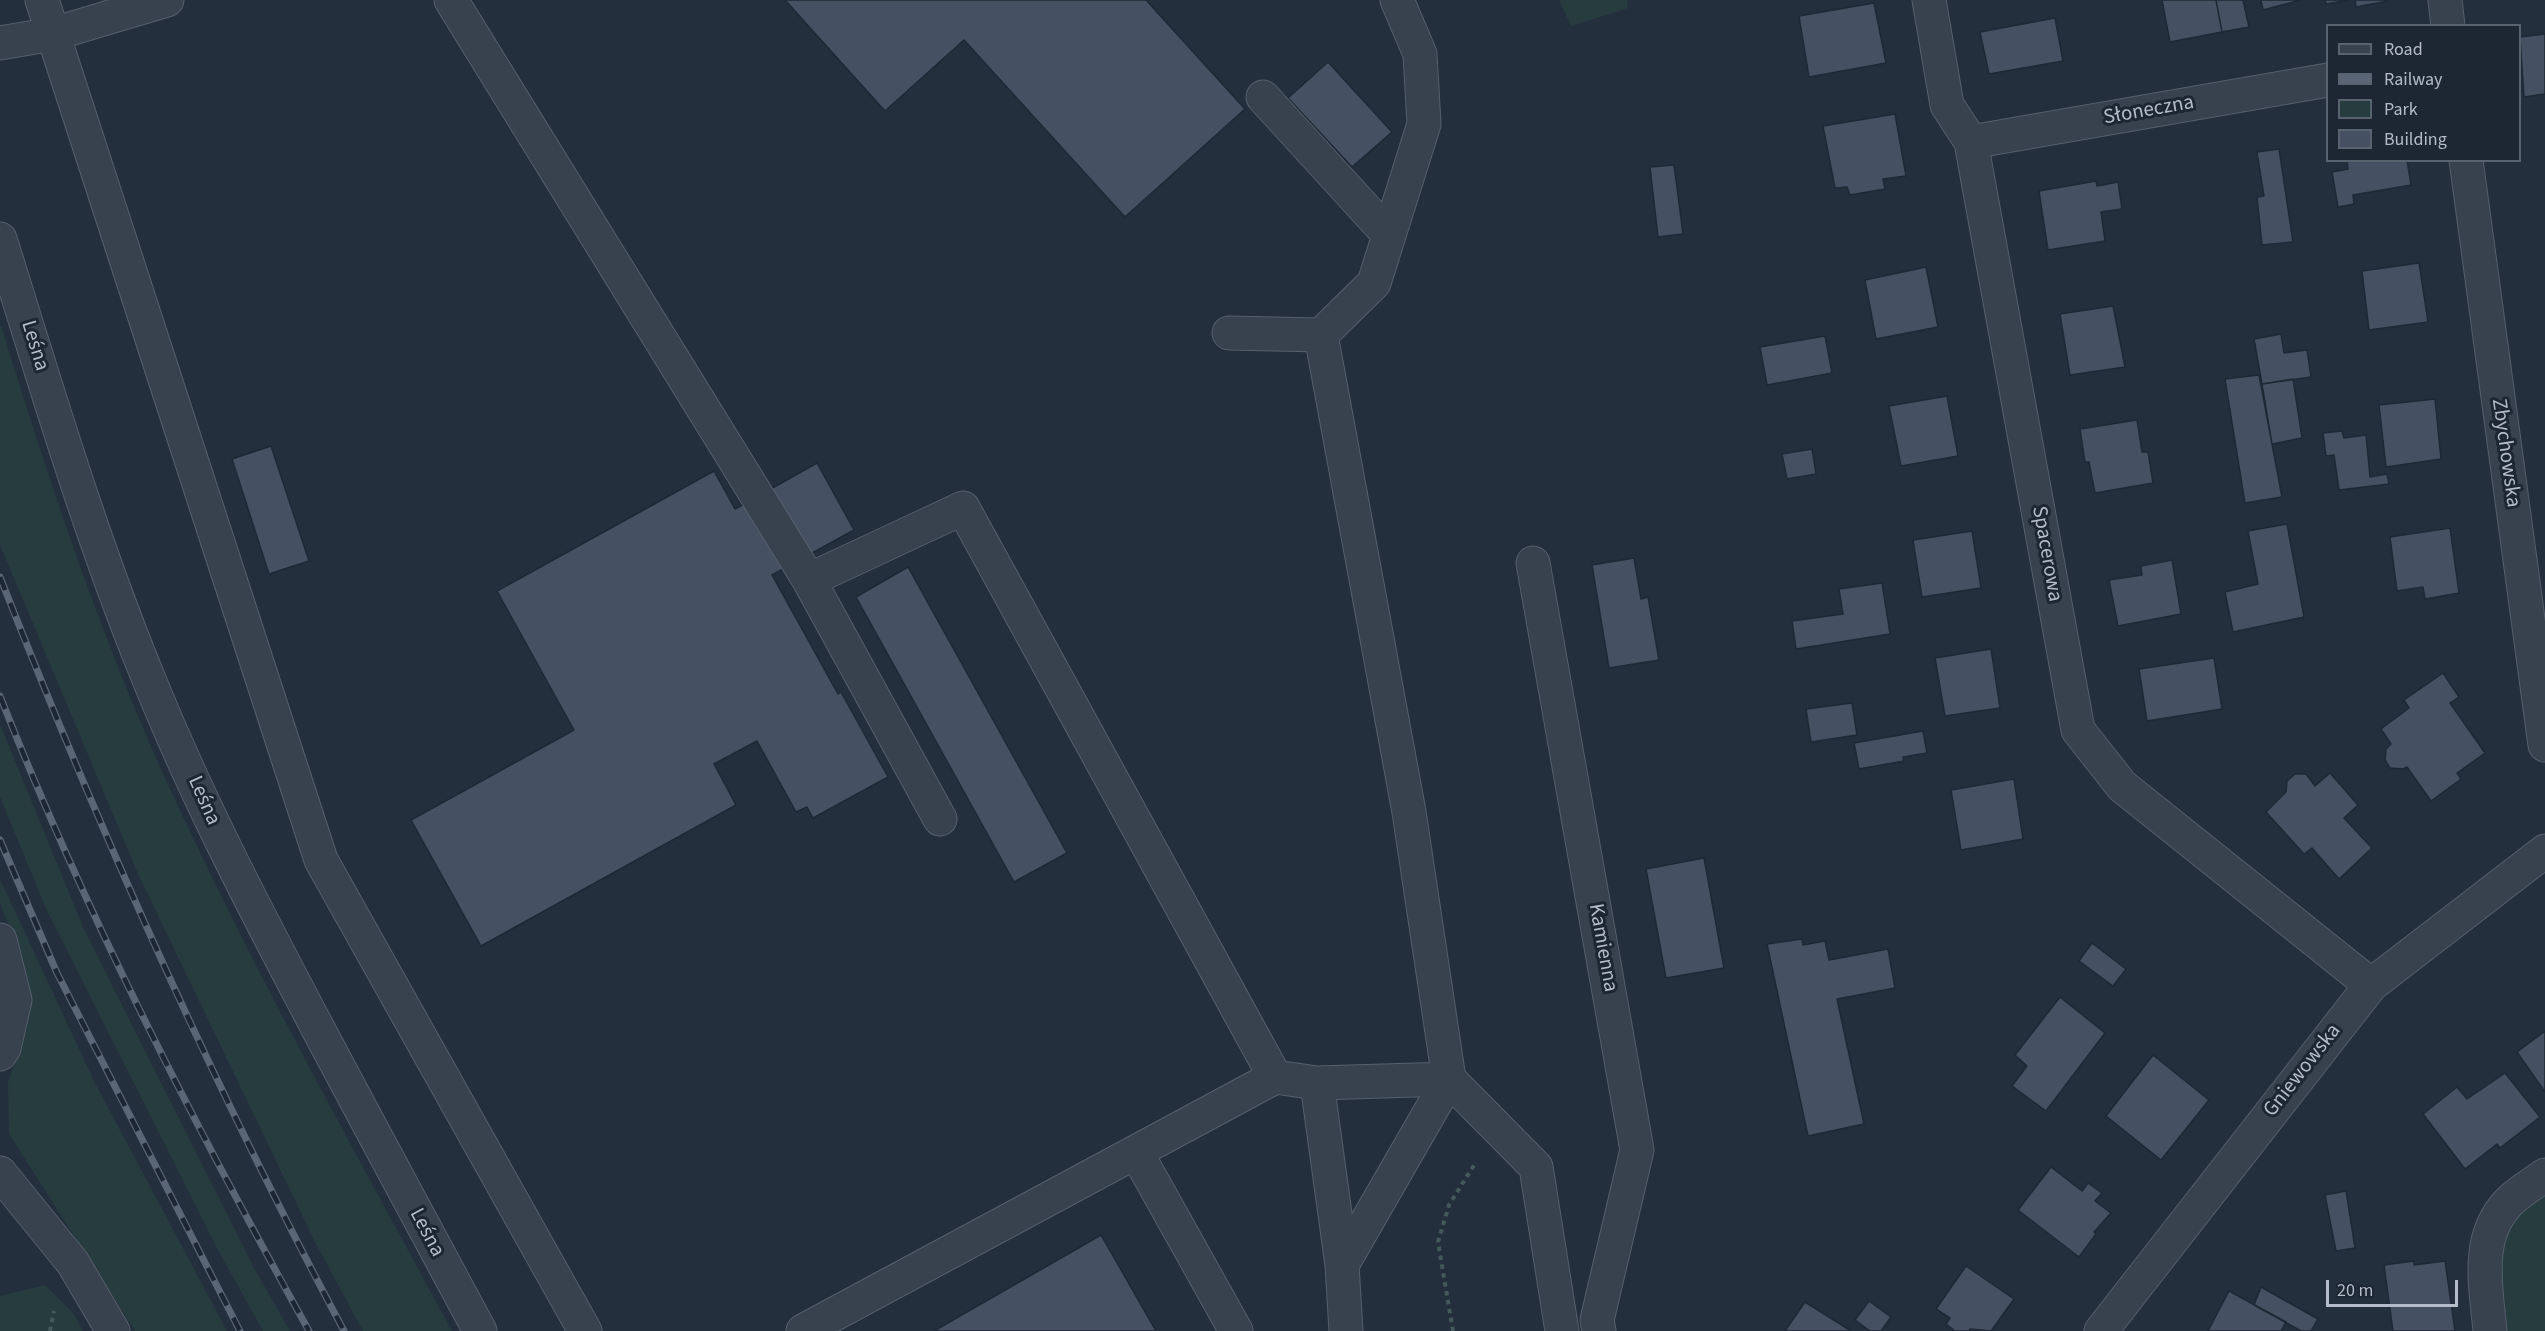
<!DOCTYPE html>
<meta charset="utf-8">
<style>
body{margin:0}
#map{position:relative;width:2545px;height:1331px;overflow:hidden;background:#242f3e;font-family:"Source Sans 3",sans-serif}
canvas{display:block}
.legend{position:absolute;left:2326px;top:24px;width:195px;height:138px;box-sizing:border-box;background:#1d2633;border:2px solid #59626f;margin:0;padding:8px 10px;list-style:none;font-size:18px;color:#b4bcc9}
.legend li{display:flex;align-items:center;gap:12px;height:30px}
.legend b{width:30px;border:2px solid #59626f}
.scale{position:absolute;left:2326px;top:1280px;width:132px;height:27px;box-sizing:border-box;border:3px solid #b4bcc9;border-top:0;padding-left:8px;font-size:18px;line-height:21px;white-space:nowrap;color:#b4bcc9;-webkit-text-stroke:4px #1d2633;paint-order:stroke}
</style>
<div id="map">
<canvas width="2545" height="1331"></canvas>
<ul class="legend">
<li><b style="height:8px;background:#38414e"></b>Road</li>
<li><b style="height:8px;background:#5a6575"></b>Railway</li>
<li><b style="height:16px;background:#263c3f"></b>Park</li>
<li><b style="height:16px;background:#455162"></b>Building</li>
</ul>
<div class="scale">20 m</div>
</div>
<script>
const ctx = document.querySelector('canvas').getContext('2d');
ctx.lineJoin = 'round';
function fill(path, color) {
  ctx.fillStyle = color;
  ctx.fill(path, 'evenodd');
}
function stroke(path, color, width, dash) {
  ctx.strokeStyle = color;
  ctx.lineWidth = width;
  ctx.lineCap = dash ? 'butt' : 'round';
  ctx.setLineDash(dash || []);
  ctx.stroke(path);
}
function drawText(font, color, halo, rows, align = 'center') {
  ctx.font = font + ' "Source Sans 3",sans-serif';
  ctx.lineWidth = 6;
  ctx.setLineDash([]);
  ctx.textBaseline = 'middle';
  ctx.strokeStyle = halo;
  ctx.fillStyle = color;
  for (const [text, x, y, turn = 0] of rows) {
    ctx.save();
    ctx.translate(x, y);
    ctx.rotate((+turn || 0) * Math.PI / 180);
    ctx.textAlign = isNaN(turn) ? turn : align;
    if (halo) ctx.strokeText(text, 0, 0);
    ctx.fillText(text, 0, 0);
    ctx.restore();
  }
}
const green = new Path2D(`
 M1559 0H1627L1628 8 1571 26Z
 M0 322C52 492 109 662 186 823 268 996 361 1163 452 1331H363L316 1244 138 874 0 545Z
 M0 724 83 927 254 1268 290 1331H263L218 1250 47 911 0 797Z
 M0 879 95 1083 227 1331H135L9 1134 8 1082 27 1029 24 961 0 904Z
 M2545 1188V1331H2499L2502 1241 2514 1218Z
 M45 1285 74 1314 83 1331H0V1296Z`);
const building = new Path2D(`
 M785 0H1146L1245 109 1125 217 964 40 885 111Z
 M2162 0H2216L2222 32 2170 42Z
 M2216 0H2243L2249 27 2222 32Z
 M2261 0H2301L2263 10Z
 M2325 0H2350L2326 4Z
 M2355 0H2387L2388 1 2356 7Z
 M1874 3 1886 63 1809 77 1799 16Z
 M2055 18 2063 61 1989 74 1980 32Z
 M2545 34V94L2524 97 2520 37Z
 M1328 62 1392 132 1352 167 1288 98Z
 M1895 114 1906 176 1883 179 1885 189 1850 195 1847 187 1835 188 1823 126Z
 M2279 149 2293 242 2262 245 2257 197 2264 196 2257 152Z
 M2347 160H2407L2411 185 2353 195 2354 204 2338 207 2332 172 2348 169Z
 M1674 165 1683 234 1658 237 1650 167Z
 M2096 181 2097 186 2118 182 2122 209 2101 212 2105 241 2048 250 2039 191Z
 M2419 263 2428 322 2369 330 2362 271Z
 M1926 267 1938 327 1876 339 1865 280Z
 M2113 306 2125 367 2070 375 2060 314Z
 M2281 334 2284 353 2307 350 2311 377 2262 384 2254 339Z
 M1825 336 1832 373 1767 385 1760 347Z
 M2259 375 2282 497 2245 503 2225 379Z
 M2293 379 2302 438 2272 444 2262 384Z
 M1947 396 1958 456 1901 466 1889 406Z
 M2435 399 2441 459 2386 467 2379 405Z
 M2137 420 2142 452H2148L2153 483 2095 493 2089 462H2085L2080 429Z
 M2342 431 2344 438 2366 435 2370 477 2387 474 2389 484 2339 490 2334 455 2326 456 2323 433Z
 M271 446 309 561 269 574 232 459Z
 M1812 449 1816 474 1787 479 1782 454Z
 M817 463 854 530 772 575 838 694 841 692 888 777 813 818 807 807 796 812 757 741 714 764 736 805 481 946 411 820 574 730 497 591 714 471 735 509Z
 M2287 524 2304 617 2233 632 2225 592 2258 584 2248 531Z
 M2450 528 2459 593 2425 599 2423 587 2397 591 2390 537Z
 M1972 531 1981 588 1922 597 1913 540Z
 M1634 558 1641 599 1648 597 1659 660 1609 668 1592 565Z
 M2172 560 2181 614 2118 626 2109 580 2142 575 2141 566Z
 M908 567 1067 853 1014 882 856 597Z
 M1882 583 1890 634 1796 649 1792 621 1843 614 1839 589Z
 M1991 649 2000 708 1945 716 1935 658Z
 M2214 658 2222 709 2147 721 2139 669Z
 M2443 673 2459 697 2450 703 2485 753 2457 773 2461 779 2431 801 2407 767 2403 769 2390 768 2385 760 2386 749 2391 744 2381 729 2409 708 2404 700Z
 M1852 703 1857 735 1811 742 1806 709Z
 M1923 731 1927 753 1903 757 1904 761 1859 769 1854 743Z
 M2330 773 2358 805 2344 818 2372 848 2339 879 2312 848 2304 854 2266 812 2286 792 2287 781 2295 774H2306L2315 786Z
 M2014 779 2023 839 1961 850 1951 790Z
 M1704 858 1724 968 1666 978 1646 869Z
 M1802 939 1803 945 1825 941 1829 960 1888 949 1895 988 1837 999 1864 1124 1808 1136 1767 944Z
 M2092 943 2126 969 2113 986 2079 961Z
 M2060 997 2105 1033 2046 1111 2012 1086 2027 1066 2015 1055Z
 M2545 1031V1092L2517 1052Z
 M2153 1055 2209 1100 2161 1160 2106 1116Z
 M2505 1073 2540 1117 2500 1148 2497 1144 2465 1169 2423 1114 2457 1087 2467 1099Z
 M2051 1167 2082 1191 2088 1183 2102 1193 2095 1201 2111 1213 2094 1232 2096 1234 2079 1257 2018 1210Z
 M2346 1191 2355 1248 2336 1251 2325 1195Z
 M1101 1235 1156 1331H934Z
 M2414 1261V1265L2445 1261 2455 1331H2393L2384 1265Z
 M1966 1266 2014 1299 1991 1331 1970 1329 1969 1331H1955L1946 1324 1950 1318 1936 1309Z
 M2261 1287 2318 1319 2311 1331H2301L2254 1305Z
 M2229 1291 2286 1322 2281 1331H2208Z
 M1869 1301 1891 1317 1881 1331H1870L1855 1320Z
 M1805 1302 1851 1331H1785Z`);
const path = new Path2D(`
 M50 1331 54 1311
 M1453 1331 1438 1242 1449 1205 1476 1162`);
const minor = new Path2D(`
 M42 0 321 860 585 1331
 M451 0 809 580 940 819
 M1929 0 1947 105 1971 142 2078 730 2122 786 2371 985
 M2445 0 2448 26
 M0 43 53 34 167 0
 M1263 97 1389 235
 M1971 142 2328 80
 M2466 160 2545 745
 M0 239C48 392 93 546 155 694 204 813 264 926 324 1040 376 1137 427 1234 480 1331
 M1229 333 1321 335 1409 812 1449 1079 1536 1167 1562 1331
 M1321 335 1374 283 1424 124 1420 54 1397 0
 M1533 563 1637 1150 1597 1320 1599 1331
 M809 580 963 508 1275 1077
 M0 940 15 1000 4 1048 0 1054
 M1317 1083 1342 1265 1346 1331
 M1136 1152 1236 1331
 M0 1173 73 1263 113 1331
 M1342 1265 1449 1079
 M803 1331 1275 1077 1317 1083 1449 1079
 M2101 1331 2371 985 2545 851
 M2490 1331C2486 1287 2475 1238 2508 1203 2518 1192 2533 1184 2545 1175`);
const rail = new Path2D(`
 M0 577C101 835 214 1087 344 1331
 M0 696C86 915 195 1126 309 1331
 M0 840 57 973 240 1331`);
const streetNames = [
 ["Słoneczna",2149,111,-10],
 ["Leśna",34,346,73],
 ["Zbychowska",2505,453,82],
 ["Spacerowa",2046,554,80],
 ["Leśna",203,801,66],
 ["Kamienna",1602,948,80],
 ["Gniewowska",2303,1071,-52],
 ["Leśna",426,1233,62]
];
fill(green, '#263c3f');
fill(building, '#455162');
stroke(building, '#1f2835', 1.5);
stroke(minor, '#565f6c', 35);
stroke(path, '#44595c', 4, [4.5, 4.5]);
stroke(minor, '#38414e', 33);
stroke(rail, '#5a6575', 7);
stroke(rail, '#1d2633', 4.5, [14]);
drawText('21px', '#b4bcc9', '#1d2633', streetNames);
</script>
